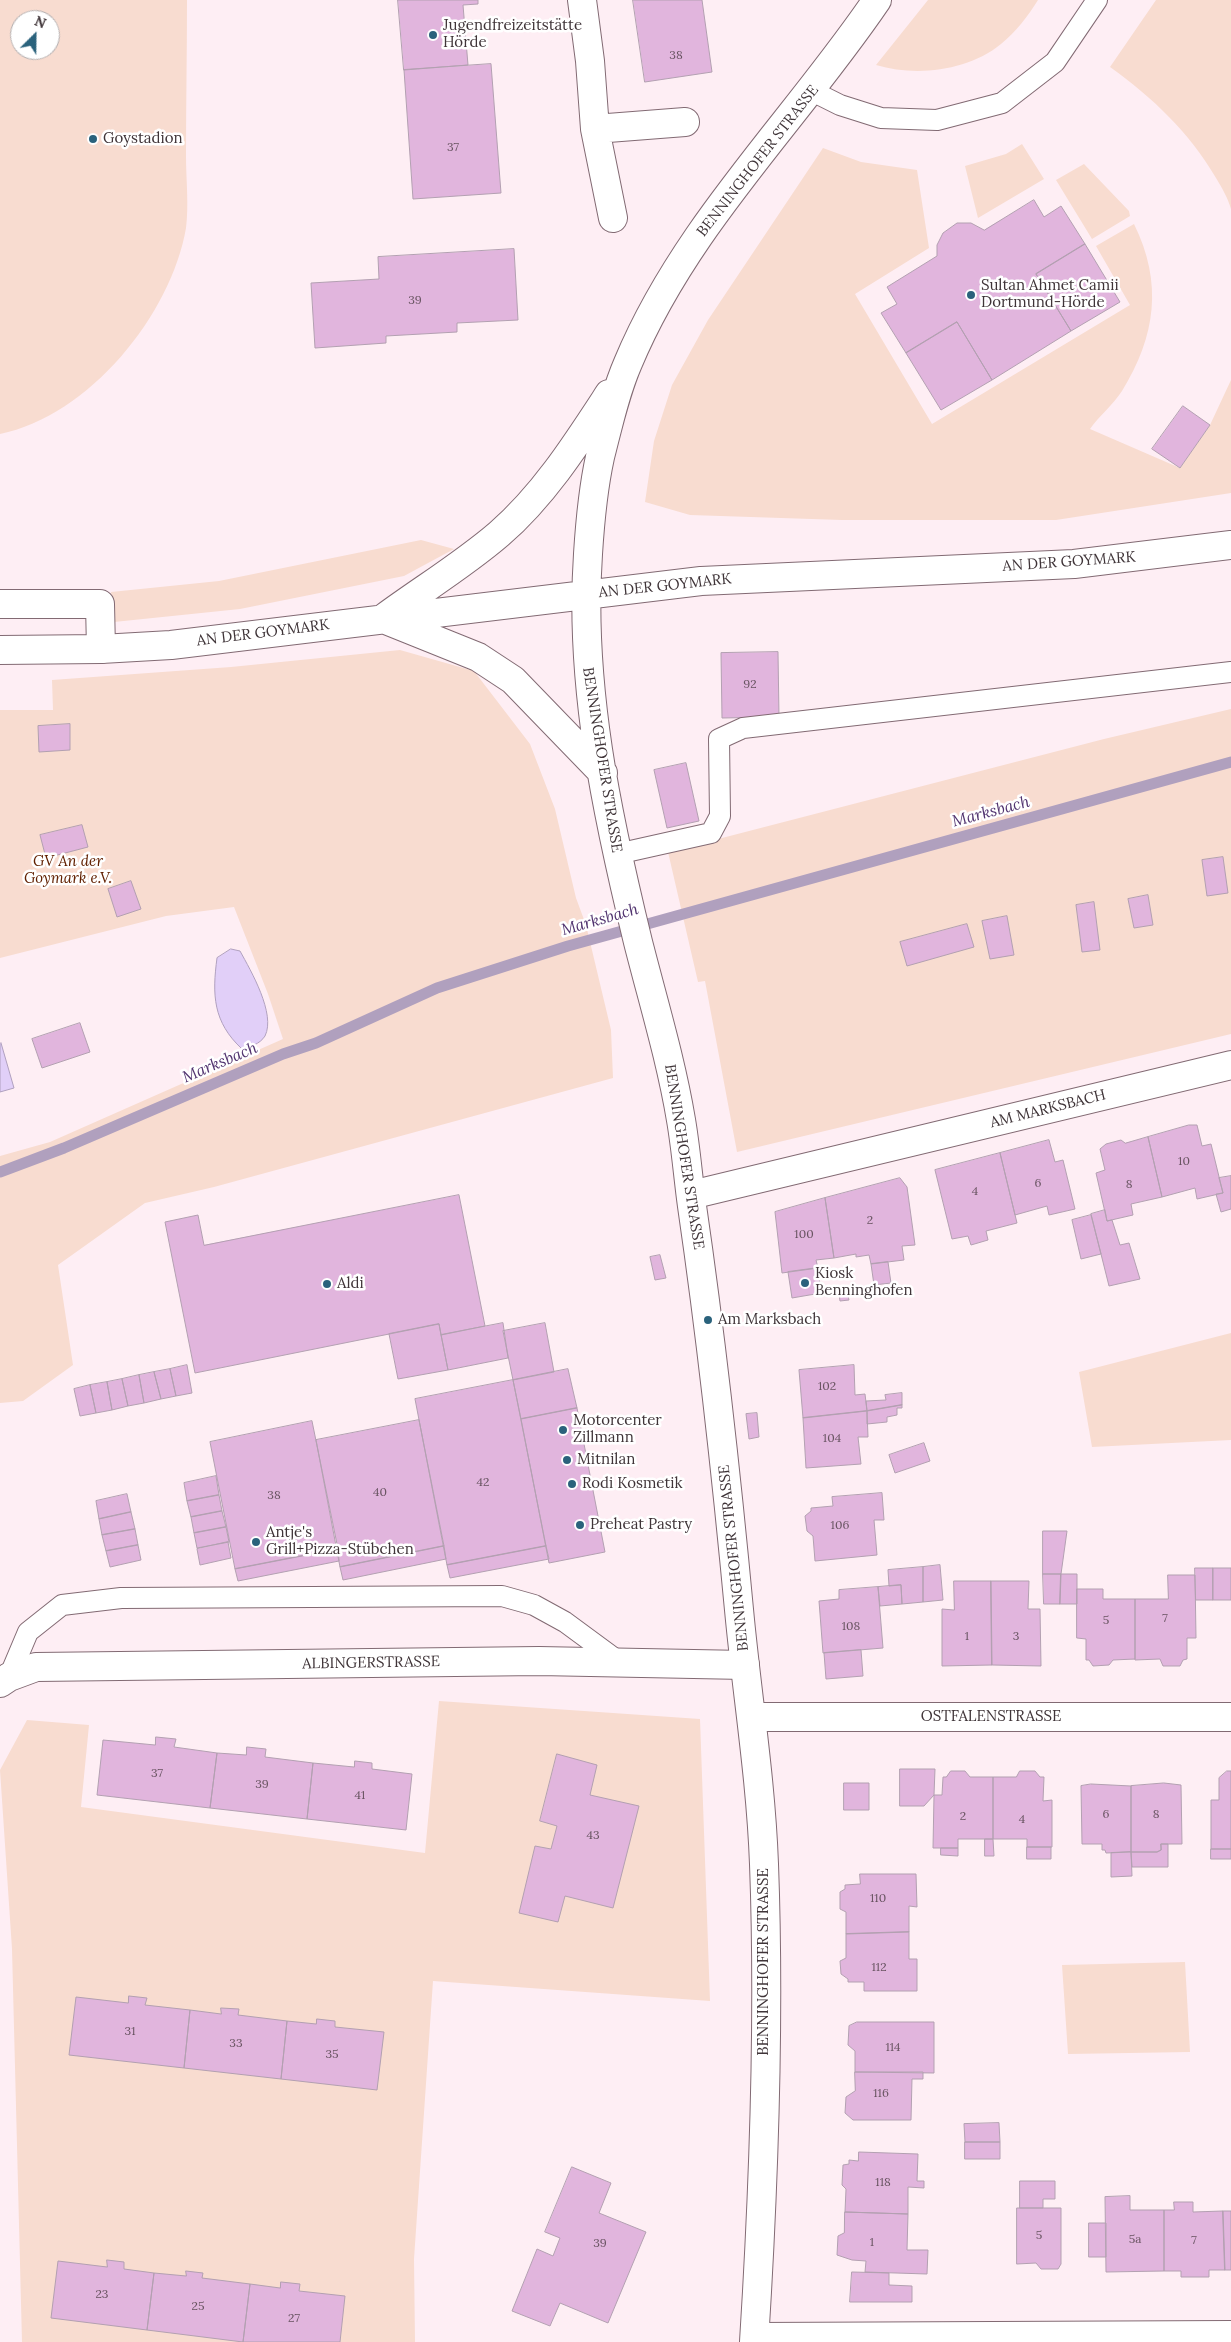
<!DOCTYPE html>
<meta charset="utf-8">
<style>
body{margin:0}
#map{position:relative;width:1231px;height:2342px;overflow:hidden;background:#feeef4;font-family:Lora,serif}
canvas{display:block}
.north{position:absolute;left:10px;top:10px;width:50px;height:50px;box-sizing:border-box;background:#fff;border:1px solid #b2aeaf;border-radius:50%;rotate:23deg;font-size:14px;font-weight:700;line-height:20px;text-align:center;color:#3f3438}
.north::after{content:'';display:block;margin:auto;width:18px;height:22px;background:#2a627c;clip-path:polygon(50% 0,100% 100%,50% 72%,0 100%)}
</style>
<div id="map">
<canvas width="1231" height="2342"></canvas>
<div class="north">N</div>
</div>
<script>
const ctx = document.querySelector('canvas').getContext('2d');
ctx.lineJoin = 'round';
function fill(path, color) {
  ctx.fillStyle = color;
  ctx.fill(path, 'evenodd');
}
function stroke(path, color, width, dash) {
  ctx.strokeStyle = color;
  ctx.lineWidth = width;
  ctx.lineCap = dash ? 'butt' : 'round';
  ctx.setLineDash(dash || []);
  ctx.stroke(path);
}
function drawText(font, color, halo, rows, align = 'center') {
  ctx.font = font + ' Lora,serif';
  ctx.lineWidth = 5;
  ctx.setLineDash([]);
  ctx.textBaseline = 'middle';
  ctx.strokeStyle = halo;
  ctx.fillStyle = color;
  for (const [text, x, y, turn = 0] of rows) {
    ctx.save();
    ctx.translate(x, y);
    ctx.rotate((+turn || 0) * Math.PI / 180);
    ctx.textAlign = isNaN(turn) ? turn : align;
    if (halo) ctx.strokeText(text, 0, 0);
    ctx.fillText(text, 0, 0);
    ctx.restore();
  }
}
const green = new Path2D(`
 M0 0H187C187 52 186 104 186 156 186 179 189 205 186 228 171 315 89 416 0 434ZM20 20H50V50H20Z
 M928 0H1038C1028 16 1016 32 1001 44 968 71 916 77 876 65Z
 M1156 0H1231V209C1228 198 1222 188 1216 178 1189 132 1153 98 1110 67Z
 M1022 144 1044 179 978 218 965 166 1006 154Z
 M823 148 861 162 917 170 929 248 855 294 932 424 1130 305 1096 246 1134 224C1163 283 1156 336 1122 391 1113 405 1099 416 1090 429L1180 468 1210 425 1231 380V493L1056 520H842L690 515 645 502 654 441 672 385 708 320Z
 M1084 164 1129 211 1130 216 1092 239 1056 180Z
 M421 540 454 549 404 576 240 609 114 622 111 592 219 581Z
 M400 650 474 671 530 744 555 809 576 898 586 925 611 1030 613 1078 214 1187 145 1203 58 1265 73 1365 23 1401 0 1403V1156L50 1142 283 1039 268 994 234 907 166 916 0 958V710H53L52 680 231 667Z
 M1231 709V1034L737 1152 705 981 698 982 668 852 1104 739Z
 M1231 1333V1440L1092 1447 1079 1372Z
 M439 1701 700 1719 710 2001 433 1981 414 2259 415 2342H22L12 1949 0 1770 27 1720 89 1725 81 1807 425 1853Z
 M1185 1962 1190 2052 1068 2054 1062 1965Z`);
const water = new Path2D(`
 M231 949 240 951C251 971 276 1014 265 1036 260 1044 250 1047 242 1049 213 1022 212 995 217 958Z
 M1 1043 14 1088 0 1092V1044Z`);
const stream = new Path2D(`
 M0 1172 64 1148 283 1054 316 1043 437 988 568 946 1231 762`);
const building = new Path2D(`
 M398 0H478V4L463 5 468 65 404 70Z
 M633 0H702L712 72 645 82Z
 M491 64 501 193 413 199 404 70Z
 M1034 200 1044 217 1061 206 1085 244 1036 274 1071 331 992 380 957 322 906 353 881 313 897 304 887 287 937 256V245L943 233 957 223H971L984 230Z
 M1085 244 1120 302 1071 331 1036 274Z
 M514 249 518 320 457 323V332L386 336V343L315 348 311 283 379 279 378 257Z
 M957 322 992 380 941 410 906 353Z
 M1183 406 1210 425 1180 468 1152 449Z
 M778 652 779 717 722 718 721 653Z
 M70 724V750L39 752 38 726Z
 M686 763 699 821 667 828 654 770Z
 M82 825 88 847 46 858 40 835Z
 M1223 857 1228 893 1207 896 1202 860Z
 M131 881 141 909 117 917 108 889Z
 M1148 895 1153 925 1134 928 1128 899Z
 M1094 902 1100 950 1082 952 1076 905Z
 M1007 916 1014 955 990 959 982 921Z
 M967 924 974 947 907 966 900 942Z
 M80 1023 90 1052 42 1068 32 1039Z
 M1189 1125H1197L1202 1146 1211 1144 1223 1193 1197 1199 1195 1188 1162 1197 1148 1137Z
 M1148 1137 1162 1197 1131 1204 1133 1215 1107 1221 1096 1173 1105 1170 1100 1149 1106 1144 1121 1140 1125 1143Z
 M1049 1140 1055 1162 1063 1160 1075 1209 1049 1215 1047 1206 1015 1215 1000 1153Z
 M1000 1153 1017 1223 986 1231 988 1240 971 1245 968 1236 952 1239 935 1170Z
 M1231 1176V1209L1221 1212 1216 1194 1223 1193 1219 1178Z
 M900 1178 907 1187 915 1245 902 1246 904 1260 871 1264 869 1255 856 1257V1254L834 1258 825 1198Z
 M459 1195 485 1326 441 1335 439 1324 195 1373 165 1222 198 1215 204 1245Z
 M825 1198 834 1258 816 1260 818 1268 782 1273 775 1212Z
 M1105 1210 1107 1221 1112 1220 1120 1245 1129 1243 1140 1279 1109 1286 1091 1214Z
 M1091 1215 1101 1254 1081 1259 1072 1220Z
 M660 1255 666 1278 655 1280 650 1257Z
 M888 1262 891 1283 874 1285 871 1264Z
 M818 1268 821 1293 792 1298 788 1272Z
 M846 1286 849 1300 840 1301 838 1288Z
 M503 1323 508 1358 448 1370 441 1335Z
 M545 1323 554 1372 513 1380 503 1331Z
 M439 1324 448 1370 398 1379 389 1334Z
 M187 1365 192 1393 176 1396 170 1369Z
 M854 1365 855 1395 865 1394 867 1411 803 1418 799 1370Z
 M170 1369 176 1396 161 1399 154 1372Z
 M568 1369 577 1408 521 1419 513 1380Z
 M154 1372 161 1399 144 1403 139 1375Z
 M139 1375 144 1403 128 1406 122 1379Z
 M122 1379 128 1406 112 1410 107 1382Z
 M513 1380 546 1546 447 1565 415 1399Z
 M107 1382 112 1410 96 1413 90 1385Z
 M90 1385 96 1413 80 1416 74 1389Z
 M902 1393V1405L867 1411 866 1401 886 1400 885 1395Z
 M902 1405V1408H897V1415L887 1417V1422L867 1424V1411Z
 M577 1408 605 1552 549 1563 521 1419Z
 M867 1411 868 1437H858L861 1464 806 1468 803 1418Z
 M757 1413 759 1437 749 1439 746 1414Z
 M419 1420 444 1546 340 1567 316 1440Z
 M312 1421 338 1549 235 1569 210 1442Z
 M924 1443 930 1461 895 1473 889 1455Z
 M216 1476 219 1495 187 1501 184 1483Z
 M882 1493 884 1520H874L877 1555 815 1561 813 1536 807 1531 805 1516 811 1511V1508L833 1506 832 1497Z
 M127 1494 131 1512 99 1519 96 1501Z
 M219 1495 222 1511 191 1517 187 1501Z
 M222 1511 226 1527 194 1533 191 1517Z
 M131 1512 135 1529 102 1535 99 1519Z
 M226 1527 229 1542 197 1548 194 1533Z
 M135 1529 138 1545 106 1551 102 1535Z
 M1043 1531H1067L1061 1574H1043Z
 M228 1542 231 1558 200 1565 197 1549Z
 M138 1545 141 1560 110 1567 106 1551Z
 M444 1546 446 1559 343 1580 340 1567Z
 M546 1546 549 1559 450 1578 447 1565Z
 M338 1549 339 1561 238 1581 235 1569Z
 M940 1565 943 1600 923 1602V1567Z
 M923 1567V1602L902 1604 901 1585 889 1586 888 1570Z
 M1195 1568H1213V1600H1196Z
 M1213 1568H1231V1600H1213Z
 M1043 1574H1061L1060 1604H1044Z
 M1061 1574H1077V1604H1060Z
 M1168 1575H1195L1196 1638H1187V1659L1183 1660 1180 1666H1163L1160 1659 1135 1660V1599H1168Z
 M954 1581H991L992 1665 942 1666V1609L954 1610Z
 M991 1581H1029L1028 1609H1040L1041 1666 992 1665Z
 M901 1585 902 1604 880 1606 878 1587Z
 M878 1587 883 1648 823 1653 819 1601 839 1599V1590Z
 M1077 1589H1103V1599H1135V1659L1113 1660 1109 1665 1093 1666 1089 1660H1086V1639L1077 1638Z
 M861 1650 863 1676 826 1679 824 1653Z
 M156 1737 176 1739 174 1747 217 1753 210 1808 97 1795 103 1740 155 1745Z
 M247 1747 266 1749 265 1757 313 1763 307 1819 210 1808 217 1753 246 1755Z
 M557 1754 597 1765 590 1795 639 1806 613 1908 565 1896 558 1922 519 1913 535 1846 551 1849 557 1826 540 1821Z
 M355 1761 372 1763V1769L412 1774 406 1830 307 1819 313 1763 354 1767Z
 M900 1769H935L934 1795 924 1806H900Z
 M951 1771H965L970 1777H993V1839H958V1848H933L934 1795H942L943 1777H946Z
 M1020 1771H1035L1040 1777H1044L1043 1801 1052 1800V1847H1027V1839H993V1777H1016Z
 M1227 1771H1231V1849H1211V1800H1219V1778Z
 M844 1783H869V1810H844Z
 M1164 1783 1181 1785 1182 1844H1161V1850L1157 1852H1131V1786Z
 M1091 1784 1131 1786V1852L1106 1853 1105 1850H1102V1844H1082L1081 1786Z
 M985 1839H993L994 1856H985Z
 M1161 1844H1168V1867H1132L1131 1852H1157L1161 1850Z
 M1027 1847H1051V1859H1027Z
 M941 1848H958V1856L941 1855Z
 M1211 1849H1231V1859H1211Z
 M1131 1852 1132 1876 1111 1877V1853Z
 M860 1874H916L917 1907 909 1906V1932L846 1934V1912L840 1909V1892L845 1889V1885L860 1884Z
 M909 1932V1959H917V1991H864V1982H848V1979L841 1974 840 1961 846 1958V1934Z
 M129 1996 147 1998 145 2005 190 2010 184 2068 69 2055 76 1997 128 2003Z
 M221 2008 239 2009 238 2015 287 2021 281 2079 184 2068 190 2010 221 2014Z
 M317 2019 335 2021V2027L384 2032 377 2090 281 2079 287 2021 316 2024Z
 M857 2022H934V2073L855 2072V2051L848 2045 849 2026Z
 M855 2072H923V2079H912L911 2120H853L845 2113 846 2097 855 2091Z
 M999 2123 1000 2142H965L964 2124Z
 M965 2142H1000V2159H965Z
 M859 2152 918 2154 917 2181H924V2188L908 2187V2214L845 2212 846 2189 842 2185 843 2165 849 2164V2160L858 2161Z
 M572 2167 611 2183 599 2213 646 2232 608 2323 560 2303 550 2326 512 2311 537 2249 553 2256 560 2238 545 2232Z
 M1020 2181H1055V2199H1043V2208H1020Z
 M1130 2196V2210H1164V2271L1106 2272 1105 2197Z
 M1174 2202H1193V2212L1223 2211 1225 2270H1209V2277H1181V2271H1164V2210H1174Z
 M1017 2208H1061V2264L1058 2269H1041L1036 2263 1017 2264Z
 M1223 2211H1231V2270H1225Z
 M845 2212 908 2214 907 2250H928L927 2274 865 2272 866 2261 852 2260 837 2255 838 2236 844 2233Z
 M1089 2223H1106V2257H1089Z
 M107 2260 124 2262V2269L154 2273 147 2330 51 2318 58 2261 107 2267Z
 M186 2271 203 2273 202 2278 250 2284 243 2342 147 2330 154 2273 186 2276Z
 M852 2272 889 2273V2285L912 2286V2302H850Z
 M281 2282 300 2284 299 2291 345 2296 340 2342H243L250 2284 280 2288Z`);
const service = new Path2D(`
 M812 91 840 105 881 118 937 120 1002 103 1055 62 1097 0
 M617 854 711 833 720 816 719 739 743 728 1231 672
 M9 1677 28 1632 62 1605 121 1598 502 1596 534 1605 565 1622 622 1664`);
const minor = new Path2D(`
 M582 0 590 61 595 129 613 218
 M595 129 685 122
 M0 604H100L101 649
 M691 1195 1231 1065
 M0 1683 9 1677 36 1667 539 1661 745 1665
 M752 1717H1231
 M755 2337 1231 2335`);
const secondary = new Path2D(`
 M385 617C423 589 463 565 499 534 544 495 577 443 609 394
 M386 620 478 657 513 680 603 773
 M0 650 101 649 171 645 701 581 1074 564 1231 545
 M754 2342C764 2183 770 2023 764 1864 761 1782 748 1701 740 1620 727 1481 712 1343 692 1206 688 1177 686 1149 681 1120 671 1060 653 1001 638 942 607 815 579 685 588 554 590 522 593 489 600 457 608 426 615 393 628 363 685 226 795 121 877 0`);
const markers = [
 [433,35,5,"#2a627c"],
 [93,139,5,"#2a627c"],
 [971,295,5,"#2a627c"],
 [805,1283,5,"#2a627c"],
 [327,1284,5,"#2a627c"],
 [708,1320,5,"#2a627c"],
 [563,1430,5,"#2a627c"],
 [567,1460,5,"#2a627c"],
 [572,1484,5,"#2a627c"],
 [580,1525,5,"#2a627c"],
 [256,1542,5,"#2a627c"]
];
const numberNames = [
 ["38",676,56],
 ["37",453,148],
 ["39",415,301],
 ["92",750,685],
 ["10",1184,1162],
 ["6",1038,1184],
 ["8",1129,1185],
 ["4",975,1192],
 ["2",870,1221],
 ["100",804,1235],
 ["102",827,1387],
 ["104",832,1439],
 ["42",483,1483],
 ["40",380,1493],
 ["38",274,1496],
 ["106",840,1526],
 ["7",1165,1619],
 ["5",1106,1621],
 ["108",851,1627],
 ["1",967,1637],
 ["3",1016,1637],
 ["37",157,1774],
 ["39",262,1785],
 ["41",360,1796],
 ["6",1106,1815],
 ["8",1156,1815],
 ["2",963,1817],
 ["4",1022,1820],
 ["43",593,1836],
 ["110",878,1899],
 ["112",879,1968],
 ["31",130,2032],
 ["33",236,2044],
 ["114",893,2048],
 ["35",332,2055],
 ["116",881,2094],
 ["118",883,2183],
 ["5",1039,2236],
 ["5a",1135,2240],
 ["7",1194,2241],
 ["1",872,2243],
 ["39",600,2244],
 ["23",102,2295],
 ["25",198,2307],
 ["27",294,2319]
];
const poiNames = [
 ["Jugendfreizeitstätte",443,26],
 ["Hörde",443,43],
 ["Goystadion",103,139],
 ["Sultan Ahmet Camii",981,286],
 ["Dortmund-Hörde",981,303],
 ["Kiosk",815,1274],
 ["Benninghofen",815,1291],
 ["Aldi",337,1284],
 ["Am Marksbach",718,1320],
 ["Motorcenter",573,1421],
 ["Zillmann",573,1438],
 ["Mitnilan",577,1460],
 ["Rodi Kosmetik",582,1484],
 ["Preheat Pastry",590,1525],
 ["Antje's",266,1533],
 ["Grill+Pizza-Stübchen",266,1550]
];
const streetNames = [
 ["BENNINGHOFER STRASSE",758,161,-52],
 ["AN DER GOYMARK",1069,562,-4],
 ["AN DER GOYMARK",665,586,-6],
 ["AN DER GOYMARK",263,633,-7],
 ["BENNINGHOFER STRASSE",602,760,81],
 ["AM MARKSBACH",1048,1109,-14],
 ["BENNINGHOFER STRASSE",684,1157,81],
 ["BENNINGHOFER STRASSE",734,1558,-96],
 ["ALBINGERSTRASSE",371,1663,-1],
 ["OSTFALENSTRASSE",991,1717],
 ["BENNINGHOFER STRASSE",764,1962,-90]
];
const parkNames = [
 ["GV An der",68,862],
 ["Goymark e.V.",68,879]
];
const waterNames = [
 ["Marksbach",991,812,-15],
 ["Marksbach",600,920,-16],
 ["Marksbach",220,1063,-23]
];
fill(green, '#f8dcd0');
fill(water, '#e1cff8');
stroke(water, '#b0a0be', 1);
stroke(stream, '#b0a0be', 11);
fill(building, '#e1b5dd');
stroke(building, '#b3a0b1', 1);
stroke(service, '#826a73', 22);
stroke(minor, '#826a73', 30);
stroke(secondary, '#826a73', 30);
stroke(service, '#fff', 20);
stroke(minor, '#fff', 28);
stroke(secondary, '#fff', 28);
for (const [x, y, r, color] of markers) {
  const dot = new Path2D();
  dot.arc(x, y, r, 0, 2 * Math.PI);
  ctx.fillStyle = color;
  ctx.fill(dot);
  stroke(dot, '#fff', 2);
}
drawText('12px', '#685461', null, numberNames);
drawText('15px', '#3f3438', '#fff', poiNames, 'left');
drawText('15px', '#3f3438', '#fff', streetNames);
drawText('italic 15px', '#612000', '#fff', parkNames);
drawText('italic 16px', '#51336f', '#fff', waterNames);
</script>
